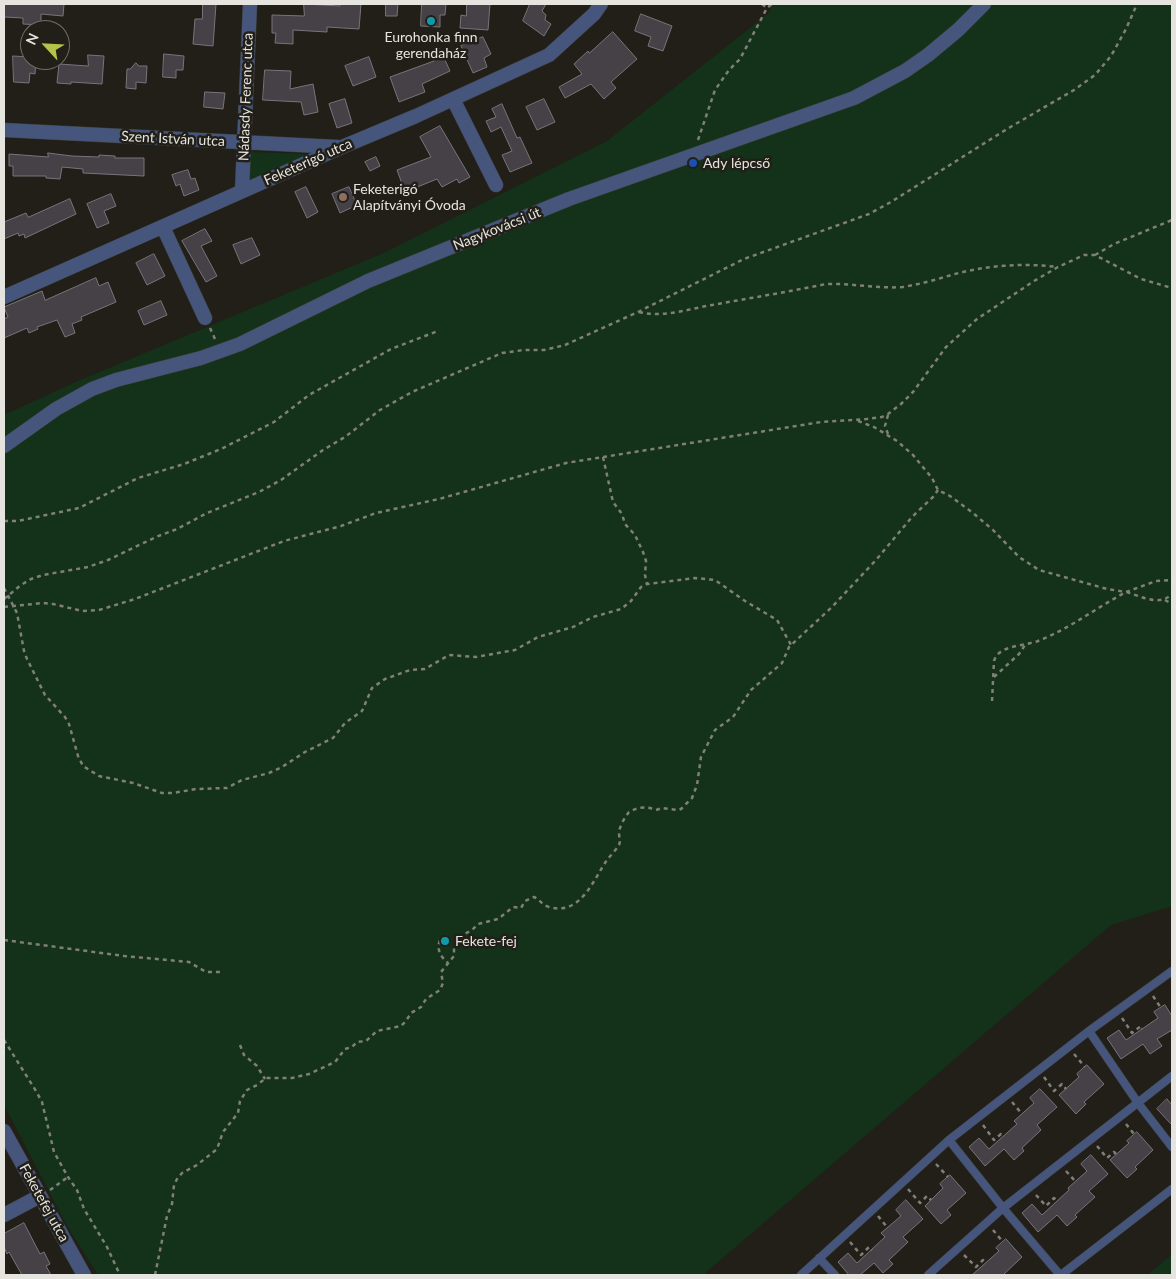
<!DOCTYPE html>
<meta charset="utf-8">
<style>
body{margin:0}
#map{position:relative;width:1176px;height:1279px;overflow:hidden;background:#211f18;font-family:Lato,sans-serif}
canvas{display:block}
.frame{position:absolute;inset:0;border:5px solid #e5e4df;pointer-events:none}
.north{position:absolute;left:20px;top:20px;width:50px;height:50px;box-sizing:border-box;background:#211f18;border:1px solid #6f6e68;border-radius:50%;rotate:295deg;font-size:14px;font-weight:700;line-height:20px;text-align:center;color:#e5e4df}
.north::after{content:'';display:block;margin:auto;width:18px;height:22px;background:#b6c149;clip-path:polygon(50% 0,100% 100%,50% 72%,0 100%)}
</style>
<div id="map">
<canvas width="1176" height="1279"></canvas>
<div class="frame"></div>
<div class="north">N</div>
</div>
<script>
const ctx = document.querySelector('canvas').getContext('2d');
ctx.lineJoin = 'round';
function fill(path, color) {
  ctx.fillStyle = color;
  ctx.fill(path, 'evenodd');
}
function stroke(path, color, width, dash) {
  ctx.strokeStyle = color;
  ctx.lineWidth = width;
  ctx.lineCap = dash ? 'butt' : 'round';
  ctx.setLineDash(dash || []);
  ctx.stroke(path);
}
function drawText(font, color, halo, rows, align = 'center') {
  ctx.font = font + ' Lato,sans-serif';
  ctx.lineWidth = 5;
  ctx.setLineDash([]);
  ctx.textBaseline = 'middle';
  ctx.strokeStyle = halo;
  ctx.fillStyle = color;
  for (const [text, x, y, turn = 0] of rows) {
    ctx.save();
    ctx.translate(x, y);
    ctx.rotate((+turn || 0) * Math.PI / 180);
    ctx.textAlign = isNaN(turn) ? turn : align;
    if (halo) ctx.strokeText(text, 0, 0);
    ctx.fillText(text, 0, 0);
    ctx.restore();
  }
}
const green = new Path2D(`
 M771 4H1172V906L1111 925 703 1275H98L67 1226 4 1105V415L78 381 386 252 607 141 770 12Z
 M249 152 307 154 306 158 248 183Z
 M1172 1254V1275H1148Z`);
const building = new Path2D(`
 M4 4H64L63 16 41 14V25L23 24V18L4 17Z
 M203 4H216L213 46 193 44 195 19H202Z
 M304 4 340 6V4H361L359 29 327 27V32L293 30V44L275 43 276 33H272V15L304 16Z
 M386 4H398L397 16H386Z
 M422 4H446L445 15H440V27L421 26Z
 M467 4H490L488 30 460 28 461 15 466 16Z
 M530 4H546L542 11 546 15 545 20 551 24 544 36 523 21Z
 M641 14 672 26 663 51 648 46 651 37 635 31Z
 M613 32 637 59 611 82 616 88 604 99 591 84 565 98 559 87 582 74 574 64 588 51 589 53Z
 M483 37 491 54 484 58 487 67 473 73 461 46Z
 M440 49 450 71 422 84 425 92 399 102 390 77 434 61 430 53Z
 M164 54 184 56 183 70H176V78L163 77Z
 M88 55 104 56 102 84 71 82V84L57 83 59 64 88 66Z
 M13 56 30 57V60H36L35 74 30 73 29 83 14 82Z
 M369 57 376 77 353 86 345 66Z
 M136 63 139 66H147L146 83 136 82V89L126 88 127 69H130Z
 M265 70 291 71 290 89 313 84 318 112 304 115 301 102 263 100Z
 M205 92 225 93 223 109 204 107Z
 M345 99 352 123 337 128 329 104Z
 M544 99 555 122 537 130 526 107Z
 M502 104 517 138 520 137 532 163 510 172 502 155 512 151 501 127 491 132 486 121 496 117 492 109Z
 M440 126 470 177 459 183 457 179 442 187 437 179 405 192 397 170 431 157 420 137Z
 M48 153 72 156 99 157V155L115 156V158H144V176L83 173V169L62 167 60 179 46 178V176H13V166H9V154L48 157Z
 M376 157 380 166 370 171 365 162Z
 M188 170 191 179 195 178 199 190 184 196 180 184 176 186 172 175Z
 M306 187 318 212 307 218 295 192Z
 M349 187 357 205 340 213 332 194Z
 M111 194 116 206 104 211 109 223 97 228 87 204Z
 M70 199 76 214 25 238 24 234 19 236 18 233 4 239V222L26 213 28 217Z
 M205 229 212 241 201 246 217 276 206 282 182 241Z
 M252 238 260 255 241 264 233 245Z
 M154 254 165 276 147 285 136 263Z
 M96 278 99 286 108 282 116 302 81 317 82 320 72 324 75 333 65 337 57 320 37 327 38 329 29 333 27 328 4 338V319L8 317 4 307 42 291 45 300Z
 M161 301 167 315 144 325 138 311Z
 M1165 1005 1172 1016V1030L1157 1039 1162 1046 1150 1054 1143 1044 1121 1059 1107 1038 1119 1030 1126 1040 1158 1018 1154 1012Z
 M1087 1065 1104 1084 1084 1102 1086 1104 1076 1114 1059 1095 1079 1077 1077 1074Z
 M1040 1089 1057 1107 1037 1125 1041 1130 1022 1148 1024 1151 1014 1160 1004 1149 985 1166 969 1147 979 1138 989 1149 1017 1124 1014 1121 1034 1103 1030 1098Z
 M1167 1099 1172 1105V1125L1157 1109Z
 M1137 1132 1153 1150 1135 1167 1137 1169 1127 1178 1110 1160 1129 1143 1127 1141Z
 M1091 1155 1108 1174 1089 1191 1095 1197 1075 1215 1077 1217 1067 1226 1057 1215 1038 1232 1022 1213 1032 1204 1042 1215 1069 1190 1068 1188 1087 1171 1081 1164Z
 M950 1175 966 1193 947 1210 951 1215 941 1224 925 1206 943 1188 940 1184Z
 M906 1200 923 1219 903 1237 908 1242 889 1260 893 1264 883 1273 874 1263 860 1275H849L838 1262 848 1253 857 1263 885 1237 881 1233 901 1216 896 1210Z
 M24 1223 40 1254 44 1252 50 1264 46 1266 51 1275H22L9 1252 7 1254 4 1247V1234Z
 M1006 1239 1022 1257 1003 1275H972L999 1251 996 1248Z`);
const path = new Path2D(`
 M762 4 767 8
 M698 140 715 90 729 70 740 59 767 8 772 4
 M1095 255 1114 244 1172 220
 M639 312C664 318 688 309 712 305 750 298 788 292 826 284 852 283 877 289 903 287 921 284 938 279 955 274 989 265 1023 263 1058 267
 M210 328 215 339
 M888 415 885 426 888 434
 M858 421 874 427 897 441 913 455 932 478 938 490 950 496 973 513 993 530 1019 557 1039 570 1107 589 1126 592 1156 581 1172 580
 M603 457 613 502 622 514 625 524 635 535 643 552 646 561 645 575 647 584
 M4 521H18L79 508 138 478 184 464 221 449 274 422 309 395 391 349 438 331
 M4 588 17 613 24 651 27 659 45 695 65 717 69 724 78 756 83 766 99 776 133 783 162 793H173L196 789 227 788 242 780 269 773 282 767 305 752 333 738 345 723 362 711 372 688 385 679 410 670 425 669 449 655 476 657 515 650 538 637 573 627 593 617 621 609 631 601 641 587 647 584 695 578 715 580 745 601 777 620 791 645
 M4 599 21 585 31 579 43 575 88 567 108 560 156 537 177 529 207 513 259 492 281 480 323 450 345 437 380 410 412 392 502 353 524 350H544L565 345 638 312 744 259 869 214 891 202 1007 129 1074 90 1095 75 1111 56 1126 29 1137 4
 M1165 600 1172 604
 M4 607 43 603 53 604 82 611 99 610 135 599 284 541 341 526 376 513 439 499 566 463 821 422 867 419 882 417 888 414 901 404 913 392 946 347 977 319 1034 281 1058 267 1084 255H1095L1141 279 1172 288
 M994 677 1019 654 1025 645
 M992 701 994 661C998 645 1025 646 1038 641 1069 629 1096 608 1126 592 1141 596 1159 607 1172 594
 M447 937 440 940C436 950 441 957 448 963
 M4 940 124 956 189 962 206 972H222
 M1153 996 1161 1008
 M1122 1018 1132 1033 1141 1026 1142 1029
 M4 1040 36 1091 42 1102 54 1152 68 1177 77 1190 84 1209 107 1247 120 1275
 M240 1045 244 1055 257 1066 265 1079
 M1074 1054 1085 1067
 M1044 1077 1054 1091 1062 1084 1066 1089
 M1012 1102 1022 1114
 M1126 1124 1134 1134
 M983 1125 994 1140 1001 1134 1003 1136
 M1097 1146 1107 1158 1114 1152 1116 1154
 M936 1164 948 1177
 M1066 1171 1075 1181
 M908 1189 920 1203 927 1196 931 1200
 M50 1190 68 1177
 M1036 1195 1046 1206 1054 1198 1057 1201
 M878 1216 887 1227
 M993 1230 1003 1242
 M850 1242 861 1255 869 1247 872 1250
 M964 1255 976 1267 983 1260 986 1263
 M155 1275 167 1216 172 1204 174 1185 177 1179 182 1173 197 1165 217 1149 223 1132 238 1113 240 1101 247 1090 257 1085 266 1078H292L309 1074 335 1062 345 1049 352 1047 357 1042 366 1041 377 1031 401 1026 406 1021 411 1013 421 1007 426 999 440 990 443 983 441 972 454 956V946L461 936 472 930 478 924 498 919 513 907 521 908 525 901 534 897C539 899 542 905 549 907 581 916 593 880 607 860 611 855 616 850 619 845 621 840 619 838 619 833 619 827 625 817 629 812 638 807 646 806 656 810L662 808 678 810 681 809 692 798 697 785 701 757 715 730 733 717 751 690 782 663 789 647 832 607 876 560 912 517 933 497 938 490`);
const service = new Path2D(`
 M1089 1031 1138 1103 1172 1147
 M949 1140 1003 1208 1060 1275
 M819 1258 835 1275
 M801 1275 949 1140 1089 1031 1172 971
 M928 1275 1003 1208 1172 1076
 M1061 1275 1172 1189`);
const minor = new Path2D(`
 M453 99 496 185
 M4 130 338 147
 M242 191 250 4
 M163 227 205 318
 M4 297 342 147 416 116 549 55 594 14 601 4
 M4 1131 84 1275
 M4 1215 40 1196`);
const tertiary = new Path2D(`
 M4 446 56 409 92 389 116 380 201 358 240 344 368 281 569 199 854 98 905 71 928 55 958 30 984 4`);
const markers = [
 [431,21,5,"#0f9aa8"],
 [693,163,5,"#1a4fb4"],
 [343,197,5,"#8d6e63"],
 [445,941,5,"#0f9aa8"]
];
const poiNames = [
 ["Eurohonka finn",431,37,"center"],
 ["gerendaház",431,53,"center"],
 ["Ady lépcső",703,163],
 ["Feketerigó",353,189],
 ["Alapítványi Óvoda",353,205],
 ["Fekete-fej",455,941]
];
const streetNames = [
 ["Nádasdy Ferenc utca",246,97,-88],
 ["Szent István utca",173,139,3],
 ["Feketerigó utca",308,162,-24],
 ["Nagykovácsi út",497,229,-22],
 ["Feketefej utca",44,1203,61]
];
fill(green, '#133219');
fill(building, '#464147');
stroke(building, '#79747b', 1);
stroke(service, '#3c3b34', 9);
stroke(minor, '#3c3b34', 15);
stroke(tertiary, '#3c3b34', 15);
stroke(path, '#807f79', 2.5, [4, 4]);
stroke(service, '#45557b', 8);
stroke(minor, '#45557b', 14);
stroke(tertiary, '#45557b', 14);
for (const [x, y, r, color] of markers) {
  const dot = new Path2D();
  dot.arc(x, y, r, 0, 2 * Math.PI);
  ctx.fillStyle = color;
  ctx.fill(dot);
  stroke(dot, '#211f18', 2);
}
drawText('14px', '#e5e4df', '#211f18', poiNames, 'left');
drawText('14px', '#e5e4df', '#211f18', streetNames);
</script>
